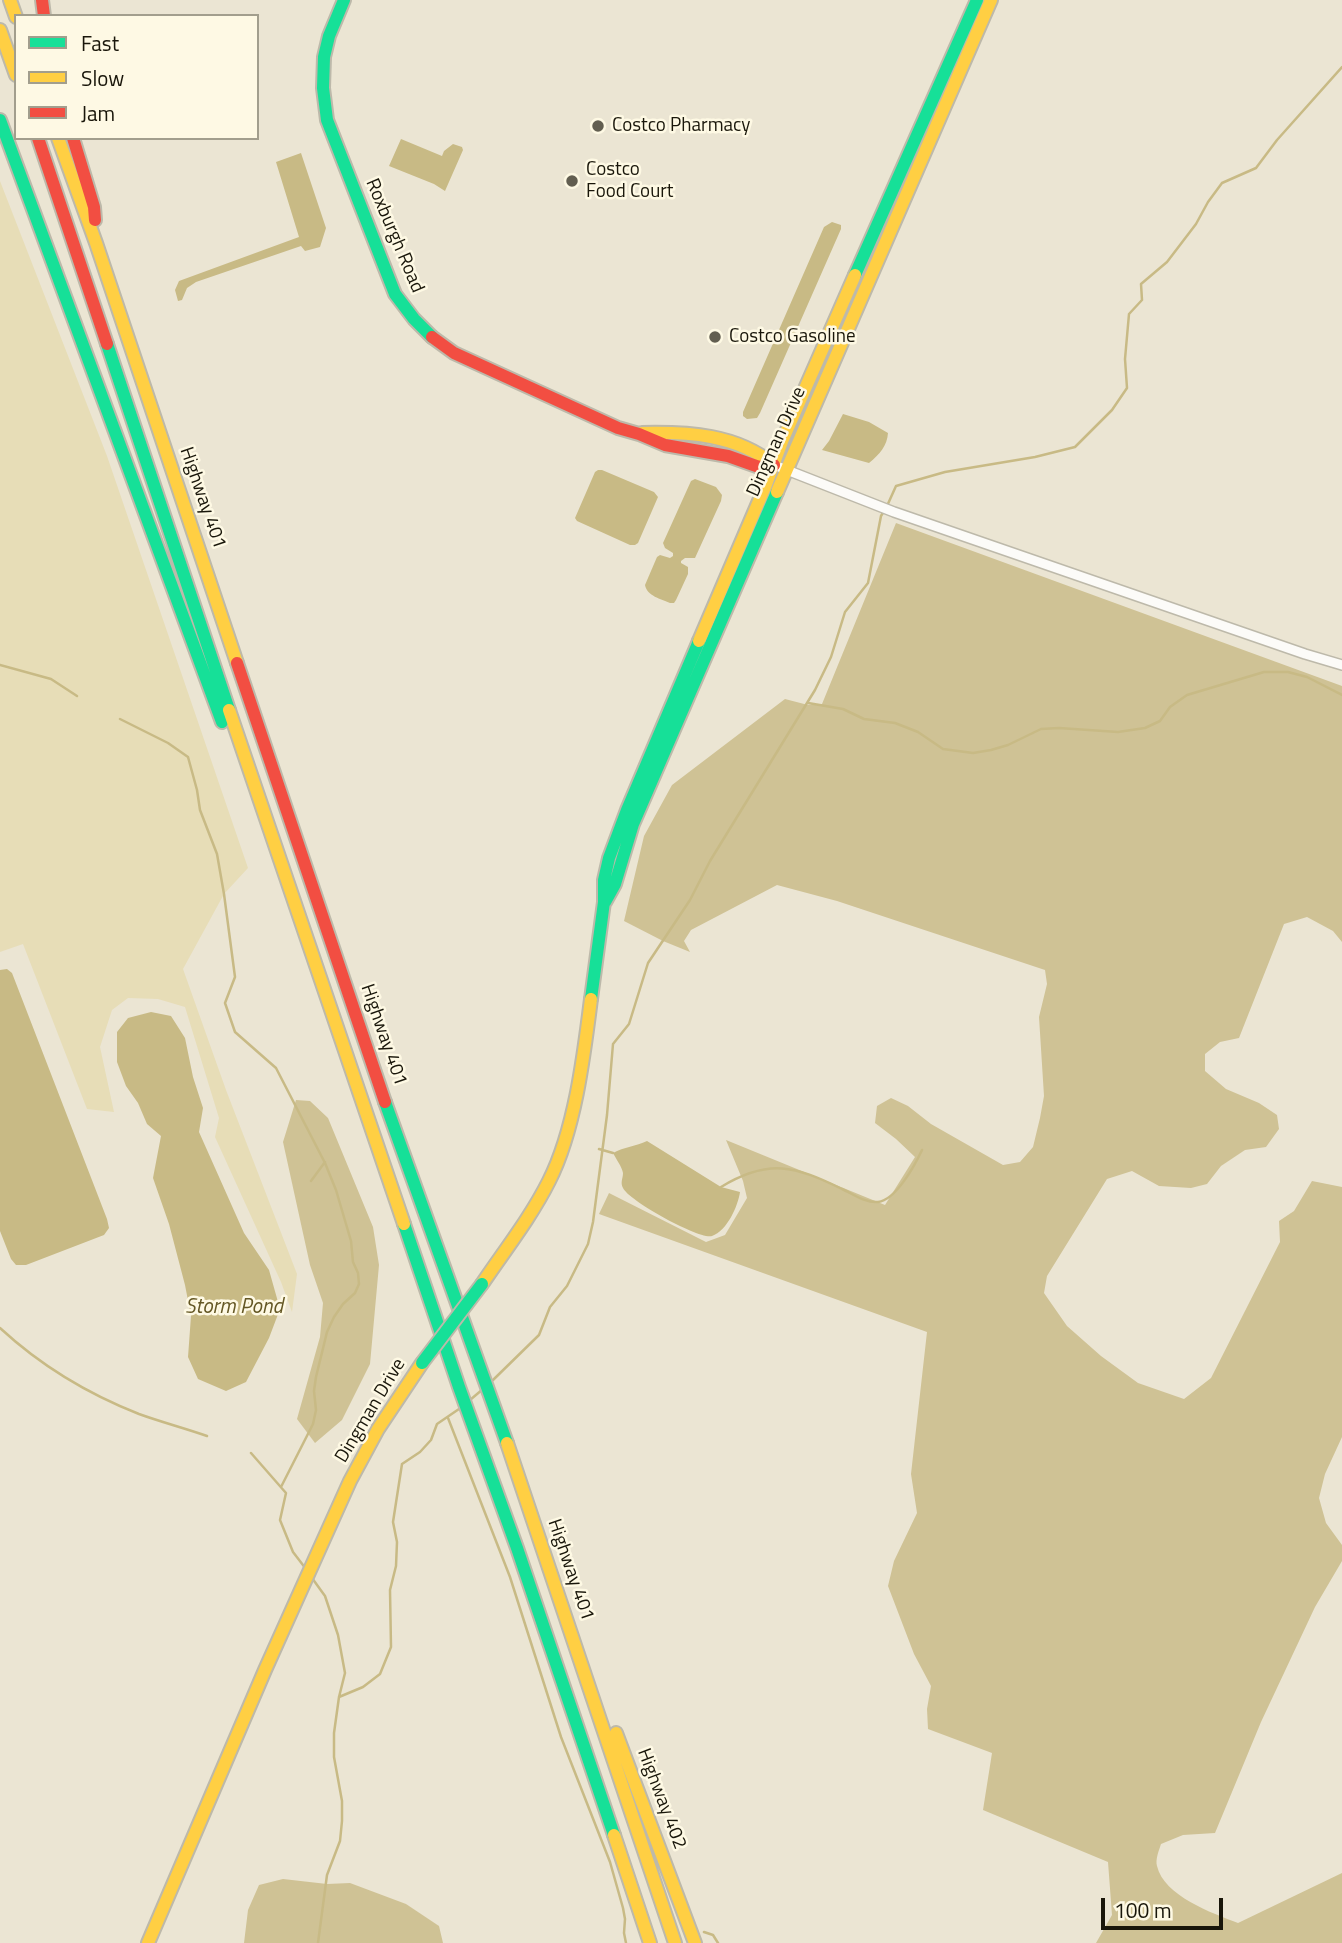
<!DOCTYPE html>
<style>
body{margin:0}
#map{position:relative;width:1342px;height:1943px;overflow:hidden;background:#ebe5d3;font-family:"Titillium Web",sans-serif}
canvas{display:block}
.legend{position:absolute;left:14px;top:14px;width:245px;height:126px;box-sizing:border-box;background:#fef9e4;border:2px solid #a29e8d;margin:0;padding:9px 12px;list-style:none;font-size:21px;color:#19160a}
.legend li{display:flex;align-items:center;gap:14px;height:35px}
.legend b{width:35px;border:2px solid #a29e8d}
.scale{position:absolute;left:1101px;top:1898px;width:122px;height:32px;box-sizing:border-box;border:4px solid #19160a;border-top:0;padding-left:9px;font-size:21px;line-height:24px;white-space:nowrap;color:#19160a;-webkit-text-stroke:5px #fef9e4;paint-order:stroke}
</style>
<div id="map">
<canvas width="1342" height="1943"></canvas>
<ul class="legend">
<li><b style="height:9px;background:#16e098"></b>Fast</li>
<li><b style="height:9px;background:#ffcf43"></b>Slow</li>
<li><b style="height:9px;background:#f24e42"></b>Jam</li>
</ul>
<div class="scale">100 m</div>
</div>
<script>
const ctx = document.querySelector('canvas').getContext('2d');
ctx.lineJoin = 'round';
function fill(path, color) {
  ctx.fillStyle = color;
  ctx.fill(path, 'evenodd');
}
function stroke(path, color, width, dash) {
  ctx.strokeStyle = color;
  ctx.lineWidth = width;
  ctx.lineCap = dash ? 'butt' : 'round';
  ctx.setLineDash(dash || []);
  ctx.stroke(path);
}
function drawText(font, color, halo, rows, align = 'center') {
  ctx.font = font + ' "Titillium Web",sans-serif';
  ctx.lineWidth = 5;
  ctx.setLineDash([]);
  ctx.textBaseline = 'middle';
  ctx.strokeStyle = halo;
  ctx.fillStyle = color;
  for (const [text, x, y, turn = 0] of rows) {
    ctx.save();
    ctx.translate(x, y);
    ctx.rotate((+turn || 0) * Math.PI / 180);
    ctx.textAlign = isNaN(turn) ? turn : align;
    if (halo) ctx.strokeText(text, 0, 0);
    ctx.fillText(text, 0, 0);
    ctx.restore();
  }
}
const green = new Path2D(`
 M0 181 107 456 248 868 224 894 183 969 226 1090 297 1274 292 1312 281 1282 215 1137 219 1118 185 1007 158 999 128 998 112 1010 100 1047 114 1112 87 1109 23 944 0 952Z`);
const forest = new Path2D(`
 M896 523 1342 686V942L1333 931 1307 917 1284 924 1239 1038 1220 1042 1205 1054V1071L1226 1089 1259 1103 1277 1115 1279 1129 1266 1147 1245 1150 1221 1166 1207 1184 1191 1188 1159 1186 1132 1171 1107 1179 1047 1276 1044 1293 1067 1326 1101 1356 1138 1383 1184 1399 1211 1378 1280 1242 1279 1221 1294 1211 1312 1181 1342 1187V1437L1325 1474 1319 1498 1326 1523 1342 1545V1561L1315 1607 1261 1722 1215 1833 1183 1835 1161 1844C1159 1850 1155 1860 1157 1866 1164 1896 1212 1913 1238 1923L1342 1873V1943H1096L1112 1915 1108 1862 983 1810 992 1753 928 1729 927 1709 931 1686 914 1654 888 1586 894 1561 917 1513 911 1474 927 1332 599 1214 609 1193 706 1242 725 1235 747 1198 743 1181 726 1140 885 1205 915 1157 896 1139 875 1123 877 1106 891 1098 908 1106 931 1124 1003 1165 1020 1162 1033 1147 1040 1118 1044 1096 1039 1017 1047 984 1045 970 837 901 777 885 691 930 684 941 690 952 663 941 624 921 644 836 672 785 785 699 808 705 822 704Z
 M296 1100 310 1101 328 1118 373 1227 379 1265 370 1364 342 1420 315 1443 297 1419 320 1337 323 1303 310 1265 283 1142Z
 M283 1879 327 1884 350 1883 406 1904 439 1926 443 1943H244L248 1910 259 1885Z`);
const water = new Path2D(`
 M401 139 442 156 444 151 453 144 462 147 463 150 445 191 434 184 389 166Z
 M301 153 326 228 320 247 305 251 301 246 196 282 187 288 182 300 178 301 175 290 179 281 299 237 276 162Z
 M832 222 841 225V229L760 413 757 418 747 419 743 416V412L824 227Z
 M843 414 869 422 888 433C887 446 880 454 869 463L822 450 829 441Z
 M598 470H602L654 492 658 497 638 543 635 545H630L577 521 575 518 595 472Z
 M695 479 716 487 722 495 721 501 695 558H685L681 561V563L688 567V574L676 600 674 603H670C661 599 647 596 645 585L657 557 660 555 670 558 673 556V553L665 548 663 543 691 481Z
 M7 969 12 973 107 1219 109 1228 104 1235 26 1265H16L11 1259 0 1231V970Z
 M151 1012 171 1016 185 1038 193 1077 203 1108 199 1132 244 1233 269 1270 280 1309 269 1338 246 1382 226 1391 198 1379 188 1357 191 1316 185 1285 169 1224 153 1178 161 1136 147 1124 138 1103 126 1086 117 1062V1032L128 1018Z
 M647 1141 721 1187 740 1192C738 1206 727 1231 712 1236 700 1240 629 1201 623 1188 620 1182 623 1179 623 1173 622 1167 616 1159 613 1153 624 1147 636 1146 647 1141Z`);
const stream = new Path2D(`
 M887 506 896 486 945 472 1035 457 1075 447 1112 410 1127 388 1125 359 1129 314 1142 300 1141 284 1167 262 1196 224 1208 202 1222 183 1256 168 1277 140 1342 67
 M0 665 51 679 77 696
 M808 703 843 709 864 719 895 723 918 732 943 749 973 753 991 750 1008 745 1041 729 1059 728 1118 732 1145 728 1160 721 1170 707 1187 695 1264 672H1288L1307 677 1342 695
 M120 719 168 743 188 757 197 790 200 810 217 854 224 894 235 977 225 1003 235 1032 276 1068 325 1163 336 1190 351 1241 353 1262 358 1273 359 1284 355 1293 343 1304 334 1317 327 1332 316 1377 314 1391 316 1410 313 1424 281 1487
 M599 1149 613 1153
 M311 1181 325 1162
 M721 1187C769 1158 795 1166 842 1189 853 1194 865 1203 878 1202 896 1200 915 1165 922 1150
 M0 1328C40 1365 88 1394 139 1414 161 1422 184 1428 207 1436
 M493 1380 539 1335 550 1307 567 1286 588 1244 593 1222 607 1115 613 1044 629 1024 648 963 690 900 710 861 815 690 831 657 845 612 868 583 881 516 884 511
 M470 1400 483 1389
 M448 1418 510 1577 561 1737 610 1862 623 1908 625 1919 624 1933 626 1943
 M251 1453 286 1493 280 1520 293 1552 306 1569
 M312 1578 325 1596 338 1635 345 1673 339 1697 334 1733V1757L342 1801V1821L340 1841 327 1875 318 1943
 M339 1697 363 1687 380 1674 391 1647 390 1590 396 1566 397 1542 393 1522 402 1464 420 1452 431 1440 437 1424 459 1409
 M704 1932 713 1935 718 1943`);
const street = new Path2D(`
 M774 465 894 512 1305 654 1342 665`);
const fast = new Path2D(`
 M344 0 329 36 324 57 323 88 327 120 395 294 414 319 432 337
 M0 120 222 722
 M855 275 977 0
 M107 344 229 710
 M605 902 615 884 633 824 777 492
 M591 999 604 902V880L609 858 627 810 699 641
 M385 1102 507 1443
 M404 1224 459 1387 517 1548 614 1835`);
const slow = new Path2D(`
 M10 0 16 17
 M0 30 16 75
 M58 138 96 243 237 663
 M642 433C689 432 736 434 774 465
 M777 492 991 0
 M699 641 765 487 783 439 855 275
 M229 710 404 1224
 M482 1284C505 1250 531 1217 549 1181 575 1130 584 1055 591 999
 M507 1443 675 1943
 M616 1733 695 1943
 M614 1835 650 1943
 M148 1943 265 1670 350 1481 378 1429 422 1363`);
const jam = new Path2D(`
 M42 0 44 16
 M38 138 107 344
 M73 138 94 207 95 220
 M432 337 454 353 618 428 639 434 665 445 728 456 759 467 774 465
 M237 663 385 1102`);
const fastBridge = new Path2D(`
 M422 1363 482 1284`);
const markers = [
 [598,126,7,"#625e50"],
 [572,181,7,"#625e50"],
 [715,337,7,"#625e50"]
];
const poiNames = [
 ["Costco Pharmacy",612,126],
 ["Costco",586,170],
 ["Food Court",586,192],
 ["Costco Gasoline",729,337]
];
const streetNames = [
 ["Roxburgh Road",394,236,67],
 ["Dingman Drive",777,442,-66],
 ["Highway 401",202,498,71],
 ["Highway 401",383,1035,71],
 ["Dingman Drive",371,1411,-59],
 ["Highway 401",570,1570,71],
 ["Highway 402",661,1799,69]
];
const waterNames = [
 ["Storm Pond",234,1308]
];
fill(green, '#e7ddb7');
fill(forest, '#cfc295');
fill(water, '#c8ba85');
stroke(stream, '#c8ba85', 2.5);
stroke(street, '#bdb9aa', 12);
stroke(fast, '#bdb9aa', 16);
stroke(slow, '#bdb9aa', 16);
stroke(jam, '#bdb9aa', 16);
stroke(street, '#fcfbf8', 9);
stroke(fast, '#16e098', 12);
stroke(slow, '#ffcf43', 12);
stroke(jam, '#f24e42', 12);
stroke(fastBridge, '#bdb9aa', 16, []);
stroke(fastBridge, '#16e098', 12);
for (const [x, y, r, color] of markers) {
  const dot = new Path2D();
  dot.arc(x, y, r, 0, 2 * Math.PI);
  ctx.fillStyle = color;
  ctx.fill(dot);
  stroke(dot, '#fef9e4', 2.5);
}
drawText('19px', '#19160a', '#fef9e4', poiNames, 'left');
drawText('19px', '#19160a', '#fef9e4', streetNames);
drawText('italic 21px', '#645724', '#fef9e4', waterNames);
</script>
